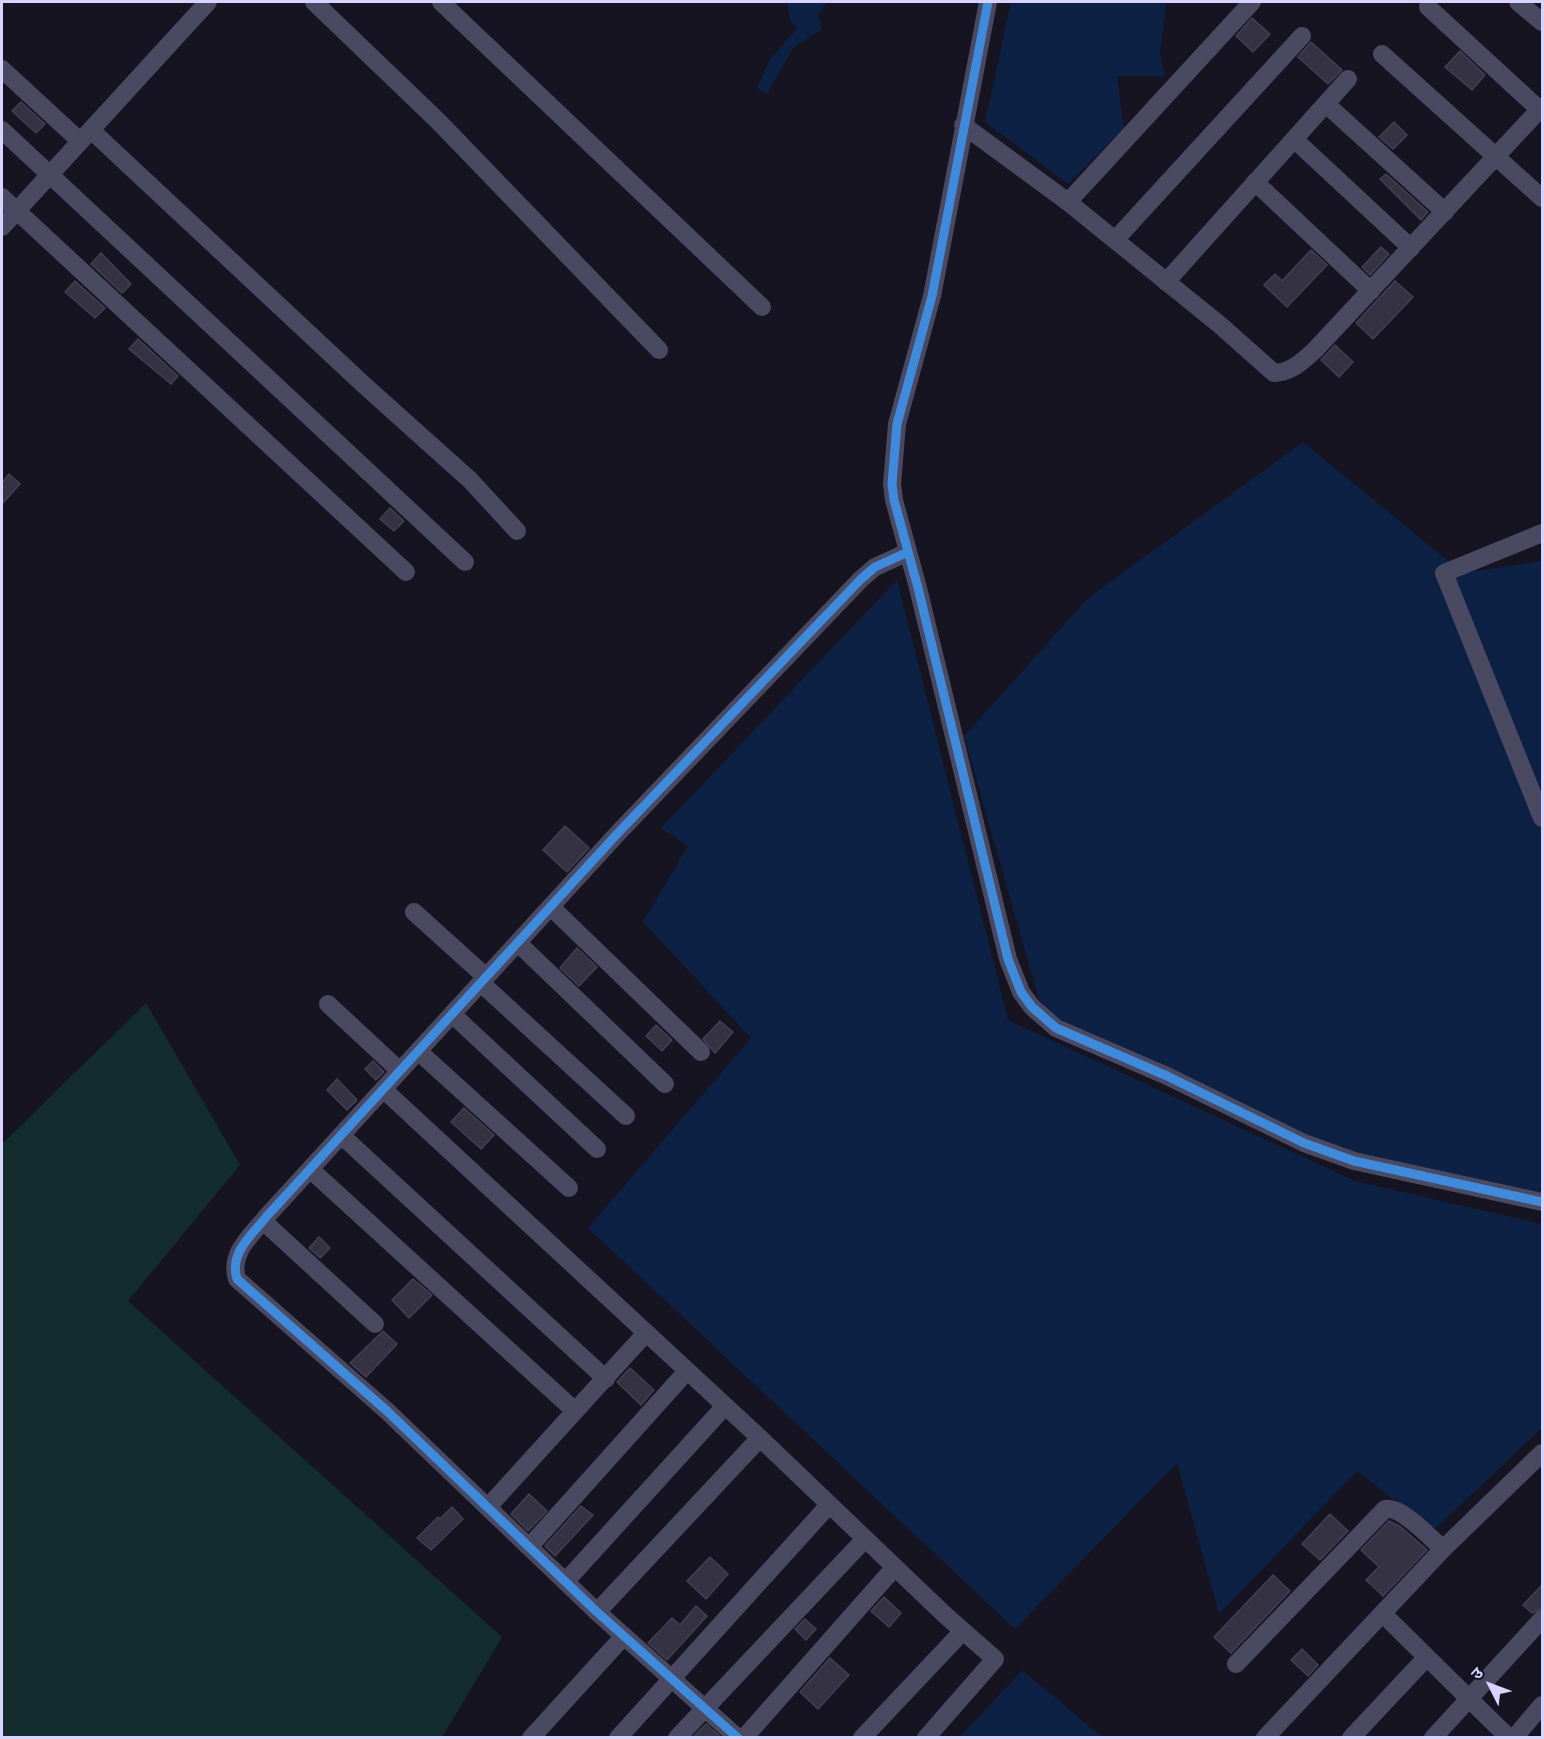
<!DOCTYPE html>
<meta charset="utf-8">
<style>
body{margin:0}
#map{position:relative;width:1544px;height:1739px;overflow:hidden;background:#161421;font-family:"Golos Text","Noto Sans Devanagari",sans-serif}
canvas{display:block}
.frame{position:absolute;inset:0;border:3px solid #d9d4ff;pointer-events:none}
.north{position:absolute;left:1460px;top:1655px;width:60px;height:60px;-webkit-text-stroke:4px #130f26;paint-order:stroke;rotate:312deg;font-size:16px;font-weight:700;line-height:24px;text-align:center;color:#d9d4ff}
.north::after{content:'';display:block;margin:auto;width:21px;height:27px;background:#d9d4ff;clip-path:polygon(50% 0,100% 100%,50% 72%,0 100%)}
</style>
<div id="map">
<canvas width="1544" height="1739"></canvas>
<div class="frame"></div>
<div class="north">उ</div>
</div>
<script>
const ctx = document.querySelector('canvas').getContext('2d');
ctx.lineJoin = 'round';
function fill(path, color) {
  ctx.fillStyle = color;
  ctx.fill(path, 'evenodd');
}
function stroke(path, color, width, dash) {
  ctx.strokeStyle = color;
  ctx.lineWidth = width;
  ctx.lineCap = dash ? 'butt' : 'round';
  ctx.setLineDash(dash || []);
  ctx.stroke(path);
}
const green = new Path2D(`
 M146 1003 240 1165 128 1301 502 1637 442 1737H2V1144Z`);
const water = new Path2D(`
 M787 2H827L818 14 822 29 793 48 767 94 757 88 769 61 797 28 790 20Z
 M1011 2H1164L1166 5 1160 55 1165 76H1117L1124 128 1068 184 985 122Z
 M1303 442 1463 573 1542 561V1207L1354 1161 1044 1018 964 736 1088 598Z
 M897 580 1008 1020 1355 1181 1542 1224V1428L1433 1531 1357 1471 1219 1614 1177 1463 1015 1629 588 1228 751 1038 643 922 688 846 661 828Z
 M1022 1670 1102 1737H960Z`);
const building = new Path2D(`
 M1252 18 1270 34 1253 52 1236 36Z
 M1311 42 1342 70 1328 84 1298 57Z
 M1460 51 1485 75 1472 90 1445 67Z
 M21 102 45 124 36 133 12 111Z
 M1394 122 1407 135 1393 149 1379 137Z
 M1386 174 1428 212 1421 220 1380 179Z
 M1381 247 1389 254 1370 275 1362 267Z
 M1311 250 1327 265 1287 307 1264 285 1275 274 1282 281Z
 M101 253 131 284 122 293 91 264Z
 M75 281 105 308 95 318 65 292Z
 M1395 281 1413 297 1373 339 1356 323Z
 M138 339 178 376 171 384 129 349Z
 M1335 345 1353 362 1339 377 1321 360Z
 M9 474 20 484 2 504V483Z
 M390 508 404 521 394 531 380 519Z
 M565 826 589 848 567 872 543 850Z
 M577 948 597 967 579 986 560 968Z
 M720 1021 733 1032 715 1053 703 1039Z
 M656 1025 672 1040 662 1051 646 1036Z
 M373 1061 384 1072 376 1080 365 1069Z
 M337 1079 357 1100 347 1110 327 1090Z
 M464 1108 494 1135 481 1149 451 1122Z
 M319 1237 330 1248 320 1258 309 1248Z
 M413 1279 432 1295 409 1318 392 1300Z
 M383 1331 397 1344 366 1377 350 1363Z
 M630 1368 654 1390 641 1405 617 1382Z
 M529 1494 547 1511 528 1531 511 1514Z
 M581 1506 593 1515 555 1556 545 1546Z
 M452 1507 463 1519 431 1550 417 1538 438 1517 440 1519Z
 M1330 1514 1348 1531 1320 1560 1302 1544Z
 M1389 1521 1401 1527 1427 1550 1383 1596 1366 1580 1379 1567 1361 1550Z
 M710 1557 728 1574 706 1599 687 1581Z
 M1273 1575 1290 1591 1231 1653 1214 1637Z
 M1542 1585V1608L1532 1613 1523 1605Z
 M884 1597 901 1613 889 1627 871 1611Z
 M696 1606 707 1616 667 1660 648 1643 672 1618 680 1625Z
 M805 1619 816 1629 806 1640 795 1629Z
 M1302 1649 1318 1665 1308 1676 1291 1660Z
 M830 1658 849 1675 818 1709 800 1692Z
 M706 1724 721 1737H693Z`);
const street = new Path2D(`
 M314 2 438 121 659 350
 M441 2 762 307
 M988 2 932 296 897 424 892 484 894 500 918 588 1008 959 1021 992 1032 1007 1056 1028 1167 1076 1304 1143 1354 1161 1542 1202
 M1518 2 1542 22
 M1428 7 1542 112
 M1382 54 1542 198
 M2 69 80 141
 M1326 104 1445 212
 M963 125 1068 202 1220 325 1274 373C1292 372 1301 362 1314 351L1542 107
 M2 130 465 562
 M91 130 364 385 470 480 517 531
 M1294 139 1411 248
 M1255 182 1371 291
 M2 197 406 572
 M1068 202 1252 2
 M2 227 208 2
 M1115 240 1302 36
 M1166 282 1348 79
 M1542 533 1444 573 1542 818
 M551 907 701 1052
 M414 912 486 977
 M518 943 665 1084
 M481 983 626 1116
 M328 1004 400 1071
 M452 1014 597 1149
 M418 1051 569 1188
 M383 1089 760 1438 945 1615 995 1659 926 1738
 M341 1135 606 1379
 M310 1169 575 1411
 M263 1221 375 1324
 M488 1507 646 1333
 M530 1546 687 1371
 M566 1581 725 1406
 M597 1612 760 1438
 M1383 1614 1509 1738
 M1236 1664 1385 1509C1402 1506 1430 1538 1443 1549
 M531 1738 624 1636
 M618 1738 829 1505
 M677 1738 865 1539
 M738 1738 597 1612 387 1411 237 1279C229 1253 251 1236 267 1216L618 833 861 579 875 567 908 552
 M744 1738 895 1567
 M862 1738 963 1631
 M1265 1738 1443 1549 1542 1453
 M1351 1738 1427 1657
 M1433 1738 1542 1619
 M1514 1738 1542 1705`);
const cycleway = new Path2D(`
 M988 2 932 296 897 424 892 484 894 500 918 588 1008 959 1021 992 1032 1007 1056 1028 1167 1076 1304 1143 1354 1161 1542 1202
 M738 1738 597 1612 387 1411 237 1279C229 1253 251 1236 267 1216L618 833 861 579 875 567 908 552`);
fill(green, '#132c2d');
fill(water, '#0d2144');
fill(building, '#343243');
stroke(building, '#433f54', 1.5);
stroke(street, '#4a4962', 18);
stroke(cycleway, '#408adc', 9);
</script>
